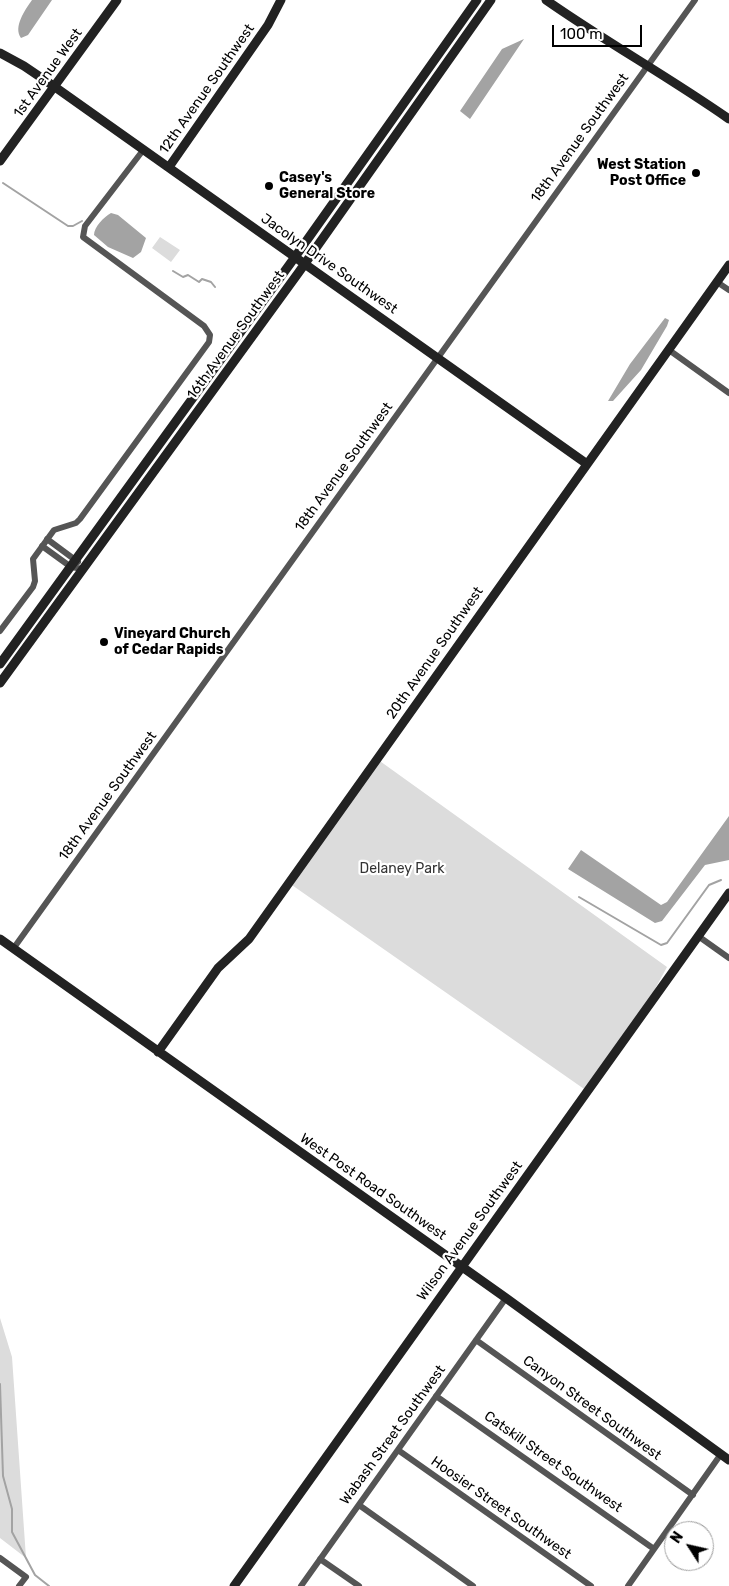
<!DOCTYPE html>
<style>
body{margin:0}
#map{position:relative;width:729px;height:1586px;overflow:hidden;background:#fff;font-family:Rubik,sans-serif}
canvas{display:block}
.north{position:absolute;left:664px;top:1521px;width:50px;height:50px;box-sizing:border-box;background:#fff;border:1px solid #999;border-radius:50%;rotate:305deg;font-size:14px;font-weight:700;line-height:20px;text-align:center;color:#000}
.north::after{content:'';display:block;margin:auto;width:18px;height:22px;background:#000;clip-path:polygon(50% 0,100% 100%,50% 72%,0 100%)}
.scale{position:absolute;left:552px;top:25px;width:90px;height:22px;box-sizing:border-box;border:2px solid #000;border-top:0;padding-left:6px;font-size:15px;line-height:18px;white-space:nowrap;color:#000;-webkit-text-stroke:4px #fff;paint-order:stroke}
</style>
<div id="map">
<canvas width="729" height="1586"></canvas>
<div class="north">N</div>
<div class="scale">100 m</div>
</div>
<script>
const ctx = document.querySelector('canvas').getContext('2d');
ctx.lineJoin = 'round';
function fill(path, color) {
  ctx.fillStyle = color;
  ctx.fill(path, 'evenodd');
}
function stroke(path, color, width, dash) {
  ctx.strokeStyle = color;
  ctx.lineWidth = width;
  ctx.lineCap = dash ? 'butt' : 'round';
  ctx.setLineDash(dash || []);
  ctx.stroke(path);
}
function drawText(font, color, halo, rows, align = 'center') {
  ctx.font = font + ' Rubik,sans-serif';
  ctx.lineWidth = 4.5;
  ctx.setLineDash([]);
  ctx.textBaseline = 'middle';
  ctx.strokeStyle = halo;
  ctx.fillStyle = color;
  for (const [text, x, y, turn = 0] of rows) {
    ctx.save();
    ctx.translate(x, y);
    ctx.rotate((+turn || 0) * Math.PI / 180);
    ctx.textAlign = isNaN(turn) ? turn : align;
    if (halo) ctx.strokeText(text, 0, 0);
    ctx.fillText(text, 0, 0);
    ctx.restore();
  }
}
const green = new Path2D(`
 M160 237 180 250 171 262 152 248Z
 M377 759 667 967 638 1020 587 1091 289 883Z
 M0 1318 12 1357 26 1558 0 1538Z`);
const water = new Path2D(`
 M32 0H52L28 35 21 38C13 27 25 10 32 0Z
 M524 39 470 119 460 111 502 49Z
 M111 213 118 215 146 238 141 252 133 258 108 247 94 235C94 227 104 217 111 213Z
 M665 318 669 320 667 326 641 370 613 401H608L630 364Z
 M729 816V860L705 865 662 921 655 923 568 869 581 850 661 905 667 902Z`);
const stream = new Path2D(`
 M3 183 68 226H73L82 221
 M173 271 183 277 188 275 199 282 202 279 211 282 215 287
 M579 897 661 945 667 943 709 885 721 880
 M0 1384 3 1476 12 1509V1532L35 1575 49 1586`);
const street = new Path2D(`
 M717 282 729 290
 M669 350 729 393
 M47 539 78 562
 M42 546 71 567 83 569
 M0 631 33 587 35 581 33 559 54 530 76 523 80 519 209 342 210 335 204 326 83 237 85 226 144 149
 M698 936 729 958
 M13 949 695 0
 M476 1340 693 1495
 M436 1396 654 1549
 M398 1450 591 1586
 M359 1505 473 1586
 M0 1558 26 1577 19 1586
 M320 1559 359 1586
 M301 1586 506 1298
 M628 1586 721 1454`);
const secondary = new Path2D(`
 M546 0C606 42 669 77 729 119
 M0 53 24 66 55 87 587 464
 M0 161 117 0
 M169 167 268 25 281 0
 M0 664 295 257 477 0
 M0 683 299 272 491 0
 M0 939 506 1298 729 1460
 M158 1052 218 968 249 939 729 265
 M234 1586 729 893`);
const markers = [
 [696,173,5,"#000"],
 [269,186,5,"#000"],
 [104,642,5,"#000"]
];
const streetNames = [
 ["1st Avenue West",48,73,-54],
 ["12th Avenue Southwest",207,89,-55],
 ["18th Avenue Southwest",580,138,-54],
 ["Jacolyn Drive Southwest",329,264,35],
 ["16th Avenue Southwest",236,335,-54],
 ["18th Avenue Southwest",344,467,-54],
 ["20th Avenue Southwest",435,653,-55],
 ["18th Avenue Southwest",108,796,-54],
 ["West Post Road Southwest",373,1187,35],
 ["Wilson Avenue Southwest",470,1231,-54],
 ["Canyon Street Southwest",592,1408,36],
 ["Wabash Street Southwest",393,1435,-54],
 ["Catskill Street Southwest",553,1462,35],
 ["Hoosier Street Southwest",501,1508,35]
];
const poiNames = [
 ["West Station",686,165,"right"],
 ["Post Office",686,181,"right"],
 ["Casey's",279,178],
 ["General Store",279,194],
 ["Vineyard Church",114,634],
 ["of Cedar Rapids",114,650]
];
const parkNames = [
 ["Delaney Park",402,869]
];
fill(green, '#dcdcdc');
fill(water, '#a3a3a3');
stroke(stream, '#a3a3a3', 2);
stroke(street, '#555', 6);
stroke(secondary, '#222', 9);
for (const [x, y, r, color] of markers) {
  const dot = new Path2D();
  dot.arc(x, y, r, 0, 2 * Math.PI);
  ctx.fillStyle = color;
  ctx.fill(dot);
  stroke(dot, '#fff', 2);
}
drawText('14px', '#000', '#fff', streetNames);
drawText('bold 14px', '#000', '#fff', poiNames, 'left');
drawText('14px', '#333', '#fff', parkNames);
</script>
